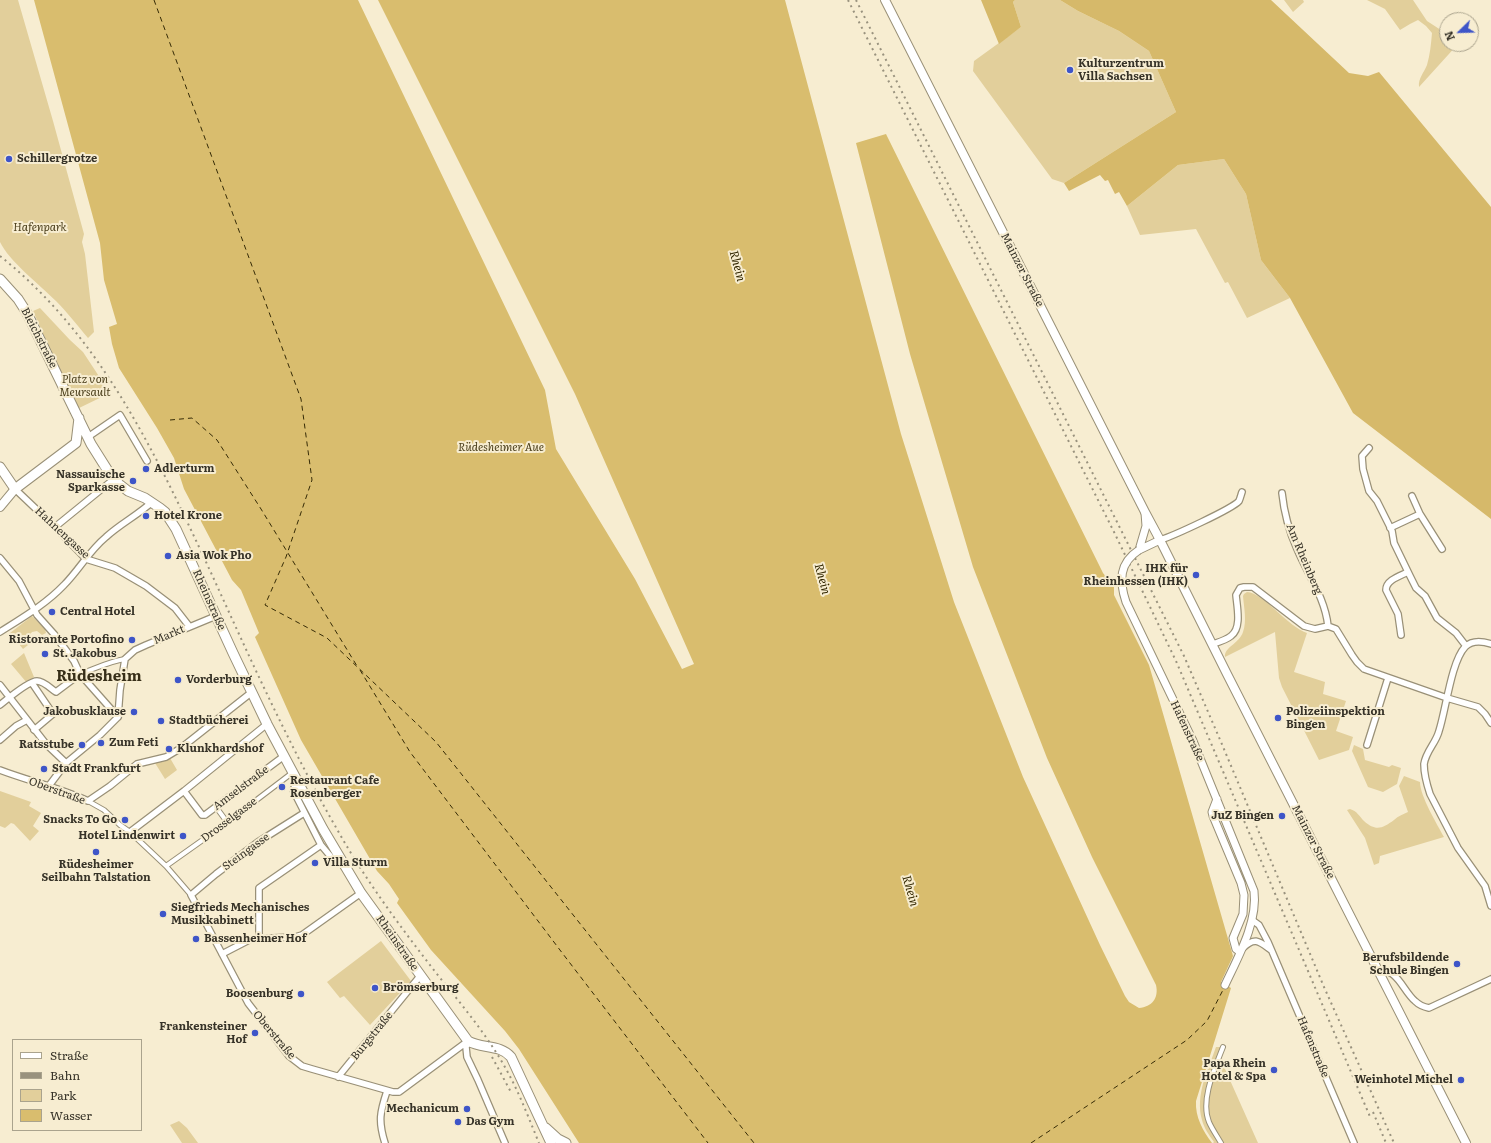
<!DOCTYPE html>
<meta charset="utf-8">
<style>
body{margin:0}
#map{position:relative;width:1491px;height:1143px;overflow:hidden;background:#f7edd1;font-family:Literata,serif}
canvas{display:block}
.legend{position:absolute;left:12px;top:1039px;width:130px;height:92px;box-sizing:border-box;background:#f7edd1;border:1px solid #aaa38d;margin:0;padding:5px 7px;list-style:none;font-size:12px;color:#373328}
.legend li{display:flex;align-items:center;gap:8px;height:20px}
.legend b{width:20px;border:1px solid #aaa38d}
.north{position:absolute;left:1439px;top:12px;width:40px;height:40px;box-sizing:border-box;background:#f7edd1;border:1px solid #aaa38d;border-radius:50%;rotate:247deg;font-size:11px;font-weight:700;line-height:16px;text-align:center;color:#373328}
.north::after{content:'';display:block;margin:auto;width:14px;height:18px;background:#3e55c8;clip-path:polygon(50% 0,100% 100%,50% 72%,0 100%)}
</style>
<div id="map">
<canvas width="1491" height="1143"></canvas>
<ul class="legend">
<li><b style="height:5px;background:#fff"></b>Straße</li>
<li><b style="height:5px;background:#99927e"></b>Bahn</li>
<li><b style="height:11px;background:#e2cf9b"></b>Park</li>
<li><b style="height:11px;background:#d9bd6e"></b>Wasser</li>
</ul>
<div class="north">N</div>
</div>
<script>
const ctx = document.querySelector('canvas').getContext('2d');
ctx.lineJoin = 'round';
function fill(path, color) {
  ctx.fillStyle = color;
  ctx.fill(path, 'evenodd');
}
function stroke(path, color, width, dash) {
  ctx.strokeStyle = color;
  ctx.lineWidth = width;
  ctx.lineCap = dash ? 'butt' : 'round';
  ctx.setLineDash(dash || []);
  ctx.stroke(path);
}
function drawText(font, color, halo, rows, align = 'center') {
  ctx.font = font + ' Literata,serif';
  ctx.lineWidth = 4;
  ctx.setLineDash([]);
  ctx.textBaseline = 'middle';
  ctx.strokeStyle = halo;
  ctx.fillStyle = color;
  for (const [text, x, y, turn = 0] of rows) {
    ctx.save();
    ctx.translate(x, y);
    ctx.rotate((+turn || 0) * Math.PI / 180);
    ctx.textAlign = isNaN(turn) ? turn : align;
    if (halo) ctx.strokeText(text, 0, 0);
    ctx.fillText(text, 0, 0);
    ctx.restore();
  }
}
const green = new Path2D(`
 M0 0H18L53 121 84 234 82 242 85 254 94 332 88 338C78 326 67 312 56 301 40 285 9 261 0 242Z
 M1015 0H1060L1078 11 1119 31 1149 51 1176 112 1064 183 1052 179 973 71 974 61 1021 27 1013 2Z
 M1284 0H1303L1304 2 1293 12Z
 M1367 0H1413L1427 21 1447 34V44H1458L1419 87C1418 78 1424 73 1427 65 1430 55 1431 44 1432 33L1426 26 1418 20 1410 24 1400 30 1385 9Z
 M1224 159 1246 194 1261 260 1290 298 1247 318 1228 282 1225 283 1196 229 1140 235 1127 206 1178 165Z
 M40 308 70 340 83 352 110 393 77 409 33 311Z
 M1247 592C1264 593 1288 627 1307 633L1294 672 1325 682 1323 694 1346 701 1336 731 1353 737 1349 750 1319 760 1282 687 1279 678 1275 632 1225 657C1224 647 1239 644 1243 632 1247 621 1244 608 1243 596L1244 594Z
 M32 616 45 629 46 633 42 635 37 631 32 632 27 638 28 645 23 649 10 633Z
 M24 653 34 677 27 683 11 664Z
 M1354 745 1363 749 1365 760 1389 767 1392 765 1401 768 1397 784 1383 792 1368 787 1352 751Z
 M170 758 177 770 165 779 155 763Z
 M1404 776 1420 782C1420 796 1437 824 1444 837L1380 856 1379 863 1374 865 1365 838 1347 810 1350 809C1357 811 1359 816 1364 821 1376 832 1383 828 1394 820 1398 816 1404 814 1408 812L1399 786Z
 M0 791 31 802 29 806 41 813 33 826 39 831 30 841 14 824 11 823 5 828 0 826Z
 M381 941 411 981 370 1025 344 996 340 998 327 982Z
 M1216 1047H1223L1224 1049 1221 1060 1258 1143H1213L1214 1142C1209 1135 1204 1128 1202 1120 1195 1095 1208 1070 1216 1047Z
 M179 1121 187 1128 198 1143H182L170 1125Z`);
const forest = new Path2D(`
 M981 0H1015L1013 2 1021 27 999 44Z
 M1060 0H1271L1349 73 1368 76 1379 72 1491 207V519L1353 413 1290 298 1261 260 1246 194 1224 159 1178 165 1127 206 1119 192 1115 194 1108 180 1105 181 1100 175 1069 191 1064 183 1176 112 1149 51 1119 31 1078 11Z`);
const water = new Path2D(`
 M34 0H358L545 390 556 449 635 579 682 669 694 664 575 394 378 0H785L901 434 954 602 1023 777 1100 945 1125 996 1129 1002 1139 1008C1152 1007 1159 998 1156 985L1092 857 1047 758 973 567 910 354 856 143 886 134 1103 573 1114 587V595L1149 665 1233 956 1221 982 1231 988 1196 1101C1195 1117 1203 1131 1212 1143H579L519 1049 505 1031 431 950 397 903 399 899 389 884 377 871 301 740 255 637 259 633 241 590 232 580 184 489 174 458 157 428 119 368 112 344 109 327 117 324 104 280 100 243Z`);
const ferry = new Path2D(`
 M154 0 301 399 312 480 286 557 265 605 327 638 436 742 754 1143
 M170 420 192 418 217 440 261 509 357 666
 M360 670 410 752 563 954 708 1143
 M1031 1143 1187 1040 1207 1021 1224 988`);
const pedestrian = new Path2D(`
 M80 674C94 669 110 661 125 659
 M88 801 104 810 120 825 130 832 166 866 191 895
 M216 807 227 822
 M166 866 221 827 292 773
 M1221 1143C1217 1136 1212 1129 1209 1122 1200 1100 1215 1068 1223 1047`);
const minor = new Path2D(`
 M88 437 120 415 147 461
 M1369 448 1362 456 1363 469 1369 491 1377 501 1392 531 1394 543 1410 576 1416 588 1425 596 1437 618 1456 633 1466 646
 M15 489 55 527 86 559 115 568 146 586 175 608 189 626
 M1282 493C1284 512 1289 531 1297 549 1308 575 1325 598 1328 626
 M1412 496 1420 514
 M55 527 114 479
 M1390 528 1420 514 1442 549
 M1160 540C1173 536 1232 509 1239 501 1240 499 1241 495 1242 492
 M0 558 19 581 37 615 54 634 74 661 80 674 118 717
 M0 632C22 618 46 604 64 585 79 570 89 551 106 537 120 524 138 515 152 502
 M1401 635 1398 614 1386 590C1386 580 1400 576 1408 572
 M1213 644C1219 642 1226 640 1231 636 1242 628 1237 607 1236 595L1240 588 1244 587H1253L1304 626 1315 629 1328 626 1336 629 1352 655 1357 662 1364 669 1447 698 1478 707 1485 714 1491 723
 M1491 644C1482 641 1472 640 1465 647 1451 662 1446 710 1439 731 1436 743 1426 751 1424 764 1424 774 1427 785 1430 794L1458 848 1485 886 1491 906
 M32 683 53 714 34 730
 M0 685 46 744 66 763
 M0 705C6 700 29 681 37 681 44 681 51 689 56 692L80 674
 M118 717 120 690 125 659 135 650 146 645 216 616
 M0 740 16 726 27 720
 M1367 745 1388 678
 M0 770C29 781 60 788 88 801L110 786 137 764 166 757 181 748 252 692
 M297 782 293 790 321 845 336 863 343 864
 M48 787 66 763 100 735 118 717
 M184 791 202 815H205L284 756
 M304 813 258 842 216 874 191 895 248 1003 289 1056 302 1066 312 1069 393 1092H399L468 1041
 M130 832 184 791 267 724
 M1252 920 1259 925 1268 942 1354 1143
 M259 939V888L321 845
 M1243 948C1255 936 1260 942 1271 950
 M222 954 251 939 295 937 302 935 361 893
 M1378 971C1397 967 1403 991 1415 1001 1419 1005 1424 1007 1429 1008L1491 979
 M468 1041 466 1047 467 1057 478 1080 505 1143
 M338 1077 420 976
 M385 1143C378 1121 380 1112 387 1091`);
const tertiary = new Path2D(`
 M1139 550 1146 526 1145 513
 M1139 550 1160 540
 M1193 741 1254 891C1258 922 1238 957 1225 985
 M1217 799 1212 812 1213 816 1241 883 1244 895 1243 914 1233 938 1236 949 1240 952`);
const secondary = new Path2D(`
 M885 0 1145 512 1160 540 1227 674 1466 1143
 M0 507 15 489`);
const primary = new Path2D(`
 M0 279 18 299 27 313 91 444 108 471 119 484 128 491 145 498 160 508 165 512 176 529 233 653 267 724 323 829 361 893 468 1041C482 1049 500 1044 511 1057L551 1143
 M0 467 15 489 76 443 79 418
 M546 1128 558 1139 566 1143`);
const rail = new Path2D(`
 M848 0 1115 534 1176 661 1371 1119
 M856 0 1184 656 1221 742 1324 987 1394 1143
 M0 256C104 339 158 459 213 577 252 663 291 749 338 831 365 879 399 925 433 969 456 998 480 1026 499 1057 516 1084 527 1114 539 1143
 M492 1057 512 1094
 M1373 1112 1386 1143`);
const tertiaryBridge = new Path2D(`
 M1139 550C1119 563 1119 581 1126 602L1193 741`);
const markers = [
 [1070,70,4,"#3e55c8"],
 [9,159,4,"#3e55c8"],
 [146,469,4,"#3e55c8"],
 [133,481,4,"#3e55c8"],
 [146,516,4,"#3e55c8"],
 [168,556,4,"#3e55c8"],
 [1196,575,4,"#3e55c8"],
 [52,612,4,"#3e55c8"],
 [132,640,4,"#3e55c8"],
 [45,654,4,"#3e55c8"],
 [178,680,4,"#3e55c8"],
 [134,712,4,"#3e55c8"],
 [1278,718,4,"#3e55c8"],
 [161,721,4,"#3e55c8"],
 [101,743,4,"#3e55c8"],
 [82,745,4,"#3e55c8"],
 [169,749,4,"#3e55c8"],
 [44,769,4,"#3e55c8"],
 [282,787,4,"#3e55c8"],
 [1282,816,4,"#3e55c8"],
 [125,820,4,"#3e55c8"],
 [183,836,4,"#3e55c8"],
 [96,852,4,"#3e55c8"],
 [315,863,4,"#3e55c8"],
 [163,914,4,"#3e55c8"],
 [196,939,4,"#3e55c8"],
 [1457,964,4,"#3e55c8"],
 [375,988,4,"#3e55c8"],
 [301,994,4,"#3e55c8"],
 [255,1033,4,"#3e55c8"],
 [1274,1070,4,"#3e55c8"],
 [1461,1080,4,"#3e55c8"],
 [467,1109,4,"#3e55c8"],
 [458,1122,4,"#3e55c8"]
];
const poiNames = [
 ["Kulturzentrum",1078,64],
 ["Villa Sachsen",1078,77],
 ["Schillergrotze",17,159],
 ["Adlerturm",154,469],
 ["Nassauische",125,475,"right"],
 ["Sparkasse",125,488,"right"],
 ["Hotel Krone",154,516],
 ["Asia Wok Pho",176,556],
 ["IHK für",1188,569,"right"],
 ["Rheinhessen (IHK)",1188,582,"right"],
 ["Central Hotel",60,612],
 ["Ristorante Portofino",124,640,"right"],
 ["St. Jakobus",53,654],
 ["Vorderburg",186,680],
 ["Jakobusklause",126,712,"right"],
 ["Polizeiinspektion",1286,712],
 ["Bingen",1286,725],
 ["Stadtbücherei",169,721],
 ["Zum Feti",109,743],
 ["Ratsstube",74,745,"right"],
 ["Klunkhardshof",177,749],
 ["Stadt Frankfurt",52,769],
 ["Restaurant Cafe",290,781],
 ["Rosenberger",290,794],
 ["JuZ Bingen",1274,816,"right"],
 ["Snacks To Go",117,820,"right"],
 ["Hotel Lindenwirt",175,836,"right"],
 ["Villa Sturm",323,863],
 ["Rüdesheimer",96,865,"center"],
 ["Seilbahn Talstation",96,878,"center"],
 ["Siegfrieds Mechanisches",171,908],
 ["Musikkabinett",171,921],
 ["Bassenheimer Hof",204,939],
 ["Berufsbildende",1449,958,"right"],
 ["Schule Bingen",1449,971,"right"],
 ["Brömserburg",383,988],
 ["Boosenburg",293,994,"right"],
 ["Frankensteiner",247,1027,"right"],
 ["Hof",247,1040,"right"],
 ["Papa Rhein",1266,1064,"right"],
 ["Hotel & Spa",1266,1077,"right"],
 ["Weinhotel Michel",1453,1080,"right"],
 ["Mechanicum",459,1109,"right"],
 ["Das Gym",466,1122]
];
const parkNames = [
 ["Hafenpark",40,228],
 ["Platz von",85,380],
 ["Meursault",85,393],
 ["Rüdesheimer Aue",501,448]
];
const streetNames = [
 ["Mainzer Straße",1022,270,63],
 ["Bleichstraße",39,338,63],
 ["Hahnengasse",62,533,43],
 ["Am Rheinberg",1304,559,67],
 ["Rheinstraße",209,600,66],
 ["Markt",169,635,-23],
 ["Hafenstraße",1187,731,65],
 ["Amselstraße",241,788,-37],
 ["Oberstraße",57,791,20],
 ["Drosselgasse",229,820,-37],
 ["Mainzer Straße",1313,842,63],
 ["Steingasse",246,852,-36],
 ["Rheinstraße",397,943,55],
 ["Oberstraße",274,1035,50],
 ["Burgstraße",372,1036,-51],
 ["Hafenstraße",1313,1047,67]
];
const waterNames = [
 ["Rhein",737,266,75],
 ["Rhein",822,579,75],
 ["Rhein",910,891,74]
];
const districtNames = [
 ["Rüdesheim",99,677]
];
fill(green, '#e2cf9b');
fill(forest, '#d6b96a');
fill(water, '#d9bd6e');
stroke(ferry, '#362b06', 1, [5, 4]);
stroke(pedestrian, '#999077', 6);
stroke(minor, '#999077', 8);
stroke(tertiary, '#999077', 9);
stroke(secondary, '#999077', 10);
stroke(primary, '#999077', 11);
stroke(pedestrian, '#fff', 4);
stroke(minor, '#fff', 5.5);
stroke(tertiary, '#fff', 7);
stroke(secondary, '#fff', 8);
stroke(primary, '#fff', 9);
stroke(rail, '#99927e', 2, [2, 4]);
stroke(tertiaryBridge, '#999077', 9, []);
stroke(tertiaryBridge, '#fff', 7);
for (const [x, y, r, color] of markers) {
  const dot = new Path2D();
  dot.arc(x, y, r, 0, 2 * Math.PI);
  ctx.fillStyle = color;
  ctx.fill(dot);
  stroke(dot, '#f7edd1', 1.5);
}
drawText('bold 11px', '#373328', '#f7edd1', poiNames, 'left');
drawText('italic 11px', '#4b3f1c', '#f7edd1', parkNames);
drawText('11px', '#373328', '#f7edd1', streetNames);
drawText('italic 12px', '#362b06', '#f7edd1', waterNames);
drawText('bold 15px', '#372e18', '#f7edd1', districtNames);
</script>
